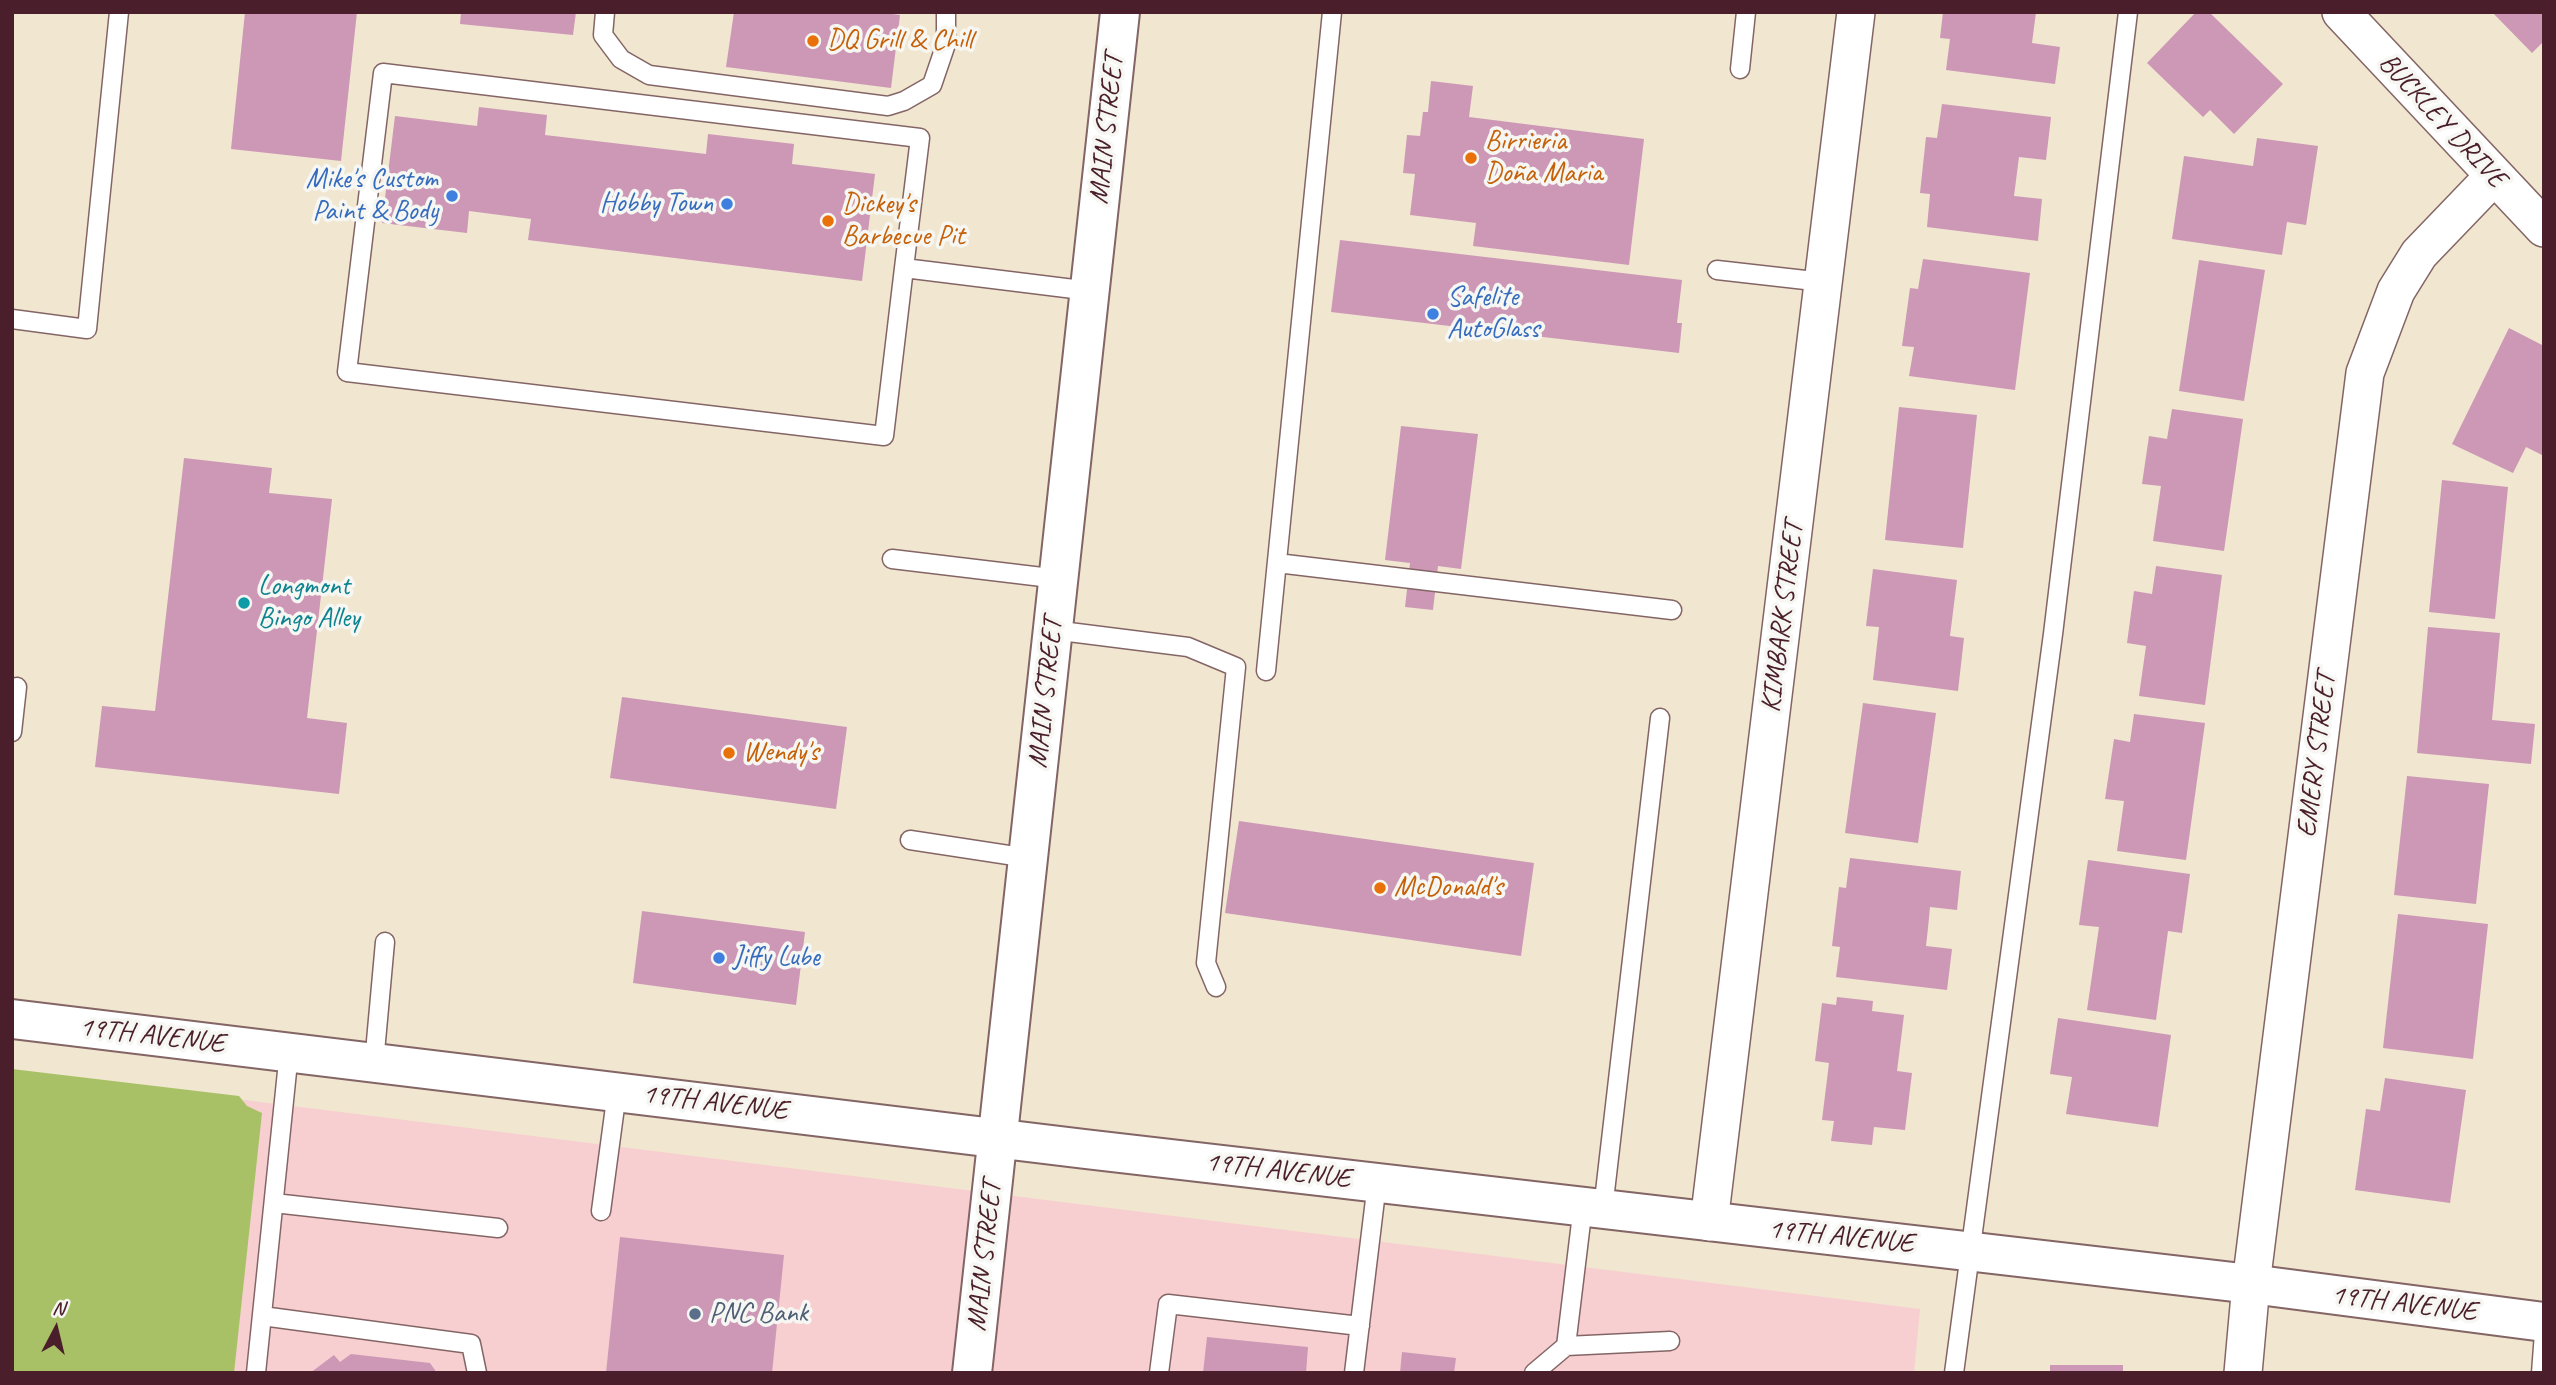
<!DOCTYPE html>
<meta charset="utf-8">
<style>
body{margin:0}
#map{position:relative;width:2556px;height:1385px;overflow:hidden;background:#f1e6d0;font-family:Caveat,sans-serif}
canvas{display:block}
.frame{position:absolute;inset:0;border:14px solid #4a1f2b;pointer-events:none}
.north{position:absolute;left:21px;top:1294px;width:70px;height:70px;-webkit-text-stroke:5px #f6f6f2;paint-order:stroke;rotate:7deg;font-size:19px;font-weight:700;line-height:28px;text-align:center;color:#4a1f2b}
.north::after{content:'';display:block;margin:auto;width:24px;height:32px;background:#4a1f2b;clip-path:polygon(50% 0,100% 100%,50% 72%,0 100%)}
</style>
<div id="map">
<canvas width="2556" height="1385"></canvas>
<div class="frame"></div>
<div class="north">N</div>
</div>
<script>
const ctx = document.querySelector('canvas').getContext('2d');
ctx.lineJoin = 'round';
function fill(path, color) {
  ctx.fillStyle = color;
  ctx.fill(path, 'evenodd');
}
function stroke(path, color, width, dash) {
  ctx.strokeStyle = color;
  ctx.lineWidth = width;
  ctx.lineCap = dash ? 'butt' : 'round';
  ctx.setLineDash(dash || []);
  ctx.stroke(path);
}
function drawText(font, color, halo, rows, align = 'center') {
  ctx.font = font + ' Caveat,sans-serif';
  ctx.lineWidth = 7;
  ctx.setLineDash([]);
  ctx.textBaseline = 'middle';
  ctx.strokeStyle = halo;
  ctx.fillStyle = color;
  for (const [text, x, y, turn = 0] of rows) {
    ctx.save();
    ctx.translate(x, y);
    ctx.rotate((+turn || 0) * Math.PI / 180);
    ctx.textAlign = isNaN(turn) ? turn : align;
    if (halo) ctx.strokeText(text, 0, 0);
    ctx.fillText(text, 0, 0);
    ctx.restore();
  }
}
const built = new Path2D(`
 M12 1071 1920 1309 1914 1373H12Z`);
const green = new Path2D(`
 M12 1069 239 1096 247 1106 262 1113 234 1373H12Z`);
const building = new Path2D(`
 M245 12H357L341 161 231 149Z
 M461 12H576L573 35 460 24Z
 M734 12H877L900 15 891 88 726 67Z
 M1943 12H2036L2032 43 2060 47 2055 84 1946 70 1950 39 1940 38Z
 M2196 12H2209L2283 84 2234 134 2210 110 2203 117 2147 63Z
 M2492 12H2544V41L2532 53Z
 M1431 81 1473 86 1469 117 1644 139 1629 265 1473 246 1476 223 1410 215 1415 174 1403 173 1407 135 1420 136 1423 112H1428Z
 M1942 104 2051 117 2046 160 2019 157 2014 196 2042 199 2038 241 1927 227 1930 194 1920 193 1926 137 1937 138Z
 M479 107 547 115 545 135 706 154 708 134 794 144 792 164 875 174 862 281 528 240 531 219 469 211 467 233 382 223 395 116 477 126Z
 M2257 138 2318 146 2306 225 2287 222 2282 255 2172 239 2184 156 2253 166Z
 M1340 240 1682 280 1677 323H1682L1679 353 1331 312Z
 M1923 259 2030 273 2015 390 1909 376 1914 347 1902 346 1910 288 1918 289Z
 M2199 260 2265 270 2244 401 2179 391Z
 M2509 328 2544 346V456L2526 447 2513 473 2452 444Z
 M1899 407 1977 415 1963 548 1885 540Z
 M2172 409 2243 419 2224 551 2153 541 2161 486 2142 484 2149 436 2167 439Z
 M1401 426 1478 434 1461 569 1438 566 1433 610 1405 607 1410 563 1385 560Z
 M184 458 272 468 269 493 332 499 307 718 347 723 339 794 95 767 102 706 155 711Z
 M2442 480 2508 487 2495 619 2429 612Z
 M2156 566 2222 575 2205 705 2139 696 2146 646 2127 643 2134 591 2152 594Z
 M1873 569 1957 580 1950 636 1964 638 1958 691 1873 680 1879 627 1866 626Z
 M2428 627 2500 633 2492 720 2535 724 2531 764 2417 753Z
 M622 697 847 727 836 809 610 778Z
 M1863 703 1936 713 1918 843 1845 833Z
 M2134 714 2205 723 2186 860 2117 851 2124 801 2105 799 2114 739 2130 742Z
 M2407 776 2489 784 2476 904 2394 895Z
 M1239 821 1534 863 1521 956 1225 913Z
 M1850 858 1961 871 1957 910 1930 907 1928 928 1926 946 1952 949 1947 990 1836 977 1840 947 1832 946 1839 887 1846 888Z
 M2088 860 2190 874 2182 933 2168 931 2156 1020 2087 1010 2099 927 2079 925Z
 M642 911 805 932 796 1005 633 983Z
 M2398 914 2488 924 2473 1059 2383 1048Z
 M1837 997 1873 1001 1872 1011 1904 1015 1897 1071 1912 1073 1905 1130 1874 1127 1872 1145 1831 1141 1834 1121 1822 1120 1829 1063 1815 1061 1822 1003 1836 1005Z
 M2058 1018 2171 1035 2158 1127 2066 1114 2072 1077 2050 1074Z
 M2385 1078 2466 1090 2450 1203 2355 1190 2366 1109 2380 1111Z
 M620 1237 784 1255 772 1373H606Z
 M1207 1337 1308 1347 1306 1373H1203Z
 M1402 1352 1456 1358 1454 1373H1400Z
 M351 1354 430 1363 437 1373H310L334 1355 340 1362Z
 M2050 1365H2123V1373H2050Z`);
const lane = new Path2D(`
 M605 12 603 35 621 59 649 75 888 106 904 101 932 85 946 44V12
 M1740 69 1746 12
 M904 268 884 436 347 372 383 73 920 138 904 268 1090 291
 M1717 270 1823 282
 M12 319 87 329 119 12
 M892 559 1059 579
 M1277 563 1672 610
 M1053 630 1188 647 1236 667 1206 963 1216 987
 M1266 671 1332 12
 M12 732 17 687
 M910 840 1028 858
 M374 1063 385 942
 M274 1203 498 1228
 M1603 1209 1660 718
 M601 1211 617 1092
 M262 1316 471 1344 477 1373
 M1566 1346 1583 1206
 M256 1373 289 1052
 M1159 1373 1168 1304 1360 1326
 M1354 1373 1377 1183
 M1534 1373 1566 1346 1670 1341
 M1954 1373 2053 634 2128 12
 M2541 1373 2544 1333`);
const street = new Path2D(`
 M2341 12 2544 228
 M1709 1222 1856 12
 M2243 1373 2251 1284 2365 373 2396 291 2419 254 2493 177`);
const secondary = new Path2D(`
 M12 1019 1085 1149 2251 1284 2544 1322`);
const highway = new Path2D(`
 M972 1373 1120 12`);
const markers = [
 [813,41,7,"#e8710a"],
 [1471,158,7,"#e8710a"],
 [452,196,7,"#3f7fe0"],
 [727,204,7,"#3f7fe0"],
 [828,221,7,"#e8710a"],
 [1433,314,7,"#3f7fe0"],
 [244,603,7,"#0f9aa8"],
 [729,753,7,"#e8710a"],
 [1380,888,7,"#e8710a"],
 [719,958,7,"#3f7fe0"],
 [695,1314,7,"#5c6f8a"]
];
const foodNames = [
 ["DQ Grill & Chill",827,41],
 ["Birrieria",1485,142],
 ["Doña Maria",1485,174],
 ["Dickey's",842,205],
 ["Barbecue Pit",842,237],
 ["Wendy's",743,753],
 ["McDonald's",1394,888]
];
const streetNames = [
 ["BUCKLEY DRIVE",2442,121,47],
 ["MAIN STREET",1107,129,-84],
 ["KIMBARK STREET",1783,617,-83],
 ["MAIN STREET",1046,693,-84],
 ["EMERY STREET",2317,755,-83],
 ["19TH AVENUE",152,1036,7],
 ["19TH AVENUE",715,1103,7],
 ["19TH AVENUE",1278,1171,7],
 ["19TH AVENUE",1841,1237,6],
 ["MAIN STREET",985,1256,-84],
 ["19TH AVENUE",2404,1304,7]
];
const shopNames = [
 ["Mike's Custom",438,180],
 ["Paint & Body",438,212],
 ["Hobby Town",713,204],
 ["Safelite",1447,298,"left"],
 ["AutoGlass",1447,330,"left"],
 ["Jiffy Lube",733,958,"left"]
];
const cultureNames = [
 ["Longmont",258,587],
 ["Bingo Alley",258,619]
];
const serviceNames = [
 ["PNC Bank",709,1314]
];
fill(built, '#f7cfd0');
fill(green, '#a9c166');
fill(building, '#cc98b6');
stroke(lane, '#846565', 21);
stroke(street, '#846565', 40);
stroke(secondary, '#846565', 42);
stroke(highway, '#846565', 42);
stroke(lane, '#fff', 18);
stroke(street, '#fff', 37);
stroke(secondary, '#fff', 38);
stroke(highway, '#fff', 38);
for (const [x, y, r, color] of markers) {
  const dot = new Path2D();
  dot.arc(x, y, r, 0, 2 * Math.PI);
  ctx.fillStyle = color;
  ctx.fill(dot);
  stroke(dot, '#f6f6f2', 2.5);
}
drawText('28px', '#c56008', '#f6f6f2', foodNames, 'left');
drawText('28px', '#4a1f2b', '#f6f6f2', streetNames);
drawText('28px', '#366cbe', '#f6f6f2', shopNames, 'right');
drawText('28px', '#0d838f', '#f6f6f2', cultureNames, 'left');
drawText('28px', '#4e5e75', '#f6f6f2', serviceNames, 'left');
</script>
